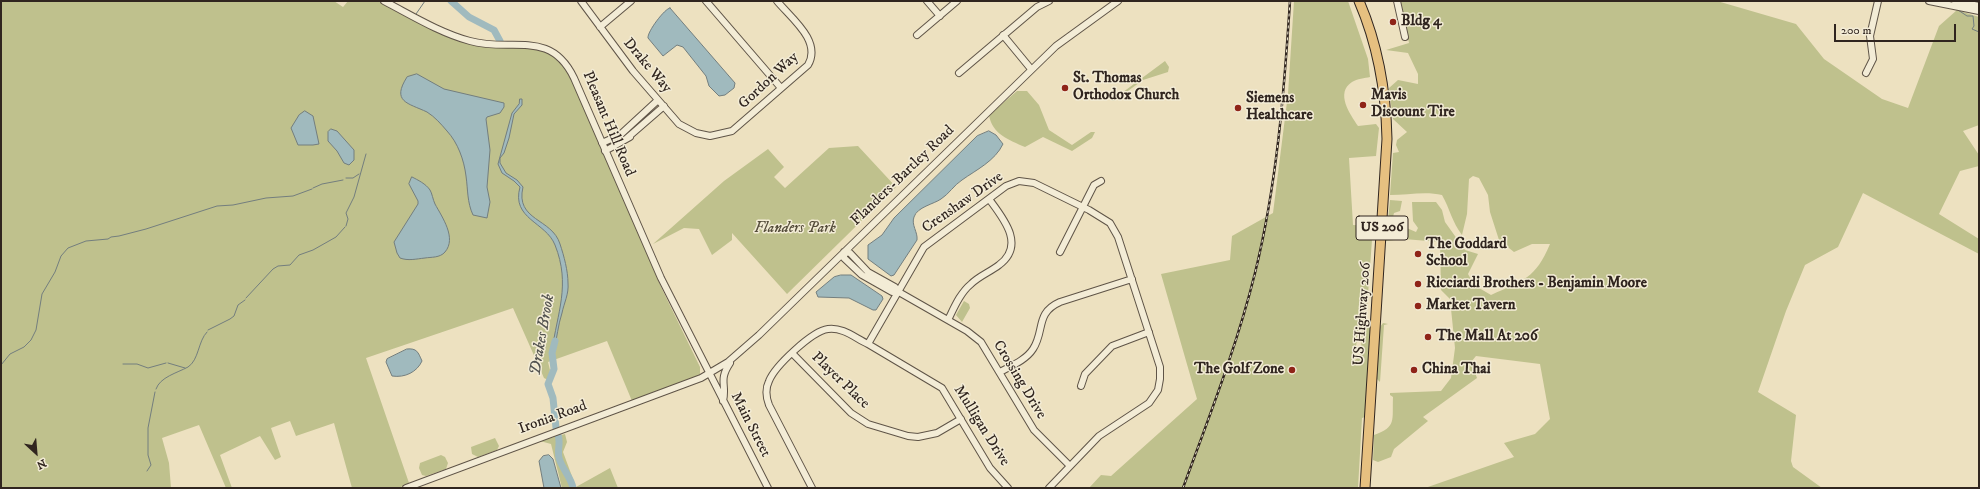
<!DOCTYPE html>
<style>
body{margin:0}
#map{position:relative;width:1980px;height:489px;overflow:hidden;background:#ede1c0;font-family:"IM FELL DW Pica",serif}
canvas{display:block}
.frame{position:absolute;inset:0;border:2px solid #30251f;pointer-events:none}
.north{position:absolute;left:16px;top:433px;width:40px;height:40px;-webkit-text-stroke:3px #f3ecd6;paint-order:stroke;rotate:154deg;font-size:11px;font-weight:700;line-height:16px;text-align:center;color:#30251f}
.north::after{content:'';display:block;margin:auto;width:14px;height:18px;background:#30251f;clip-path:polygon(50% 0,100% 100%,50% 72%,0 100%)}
.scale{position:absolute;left:1834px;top:24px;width:122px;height:18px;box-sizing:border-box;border:2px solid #30251f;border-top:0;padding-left:5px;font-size:12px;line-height:14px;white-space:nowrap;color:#30251f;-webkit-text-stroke:3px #f3ecd6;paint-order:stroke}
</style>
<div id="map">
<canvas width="1980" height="489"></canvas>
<div class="frame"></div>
<div class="north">N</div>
<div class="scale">200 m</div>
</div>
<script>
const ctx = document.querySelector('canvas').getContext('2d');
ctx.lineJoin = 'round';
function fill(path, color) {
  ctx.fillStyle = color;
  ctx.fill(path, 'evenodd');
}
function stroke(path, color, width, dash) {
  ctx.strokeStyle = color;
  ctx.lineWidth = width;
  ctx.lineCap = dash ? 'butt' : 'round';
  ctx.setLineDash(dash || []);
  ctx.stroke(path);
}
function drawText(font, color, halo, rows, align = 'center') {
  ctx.font = font + ' "IM FELL DW Pica",serif';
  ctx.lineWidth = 3;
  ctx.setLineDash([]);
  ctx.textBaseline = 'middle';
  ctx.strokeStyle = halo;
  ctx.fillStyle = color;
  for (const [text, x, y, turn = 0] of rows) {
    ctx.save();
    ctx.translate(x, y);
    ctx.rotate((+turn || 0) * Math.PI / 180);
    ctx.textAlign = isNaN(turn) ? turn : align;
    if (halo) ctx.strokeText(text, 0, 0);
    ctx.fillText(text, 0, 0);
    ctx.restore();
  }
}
const green = new Path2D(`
 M1 1H334L343 7 348 1H379L413 20 477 46 535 47 558 58 566 68 573 80 661 287 700 367V374L694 378 632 401 607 341 548 362 550 370 548 380 544 378 513 308 366 358 409 483 399 488H352L334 423 296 436 290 421 271 428 281 457 275 460 260 436 220 455 232 488H226L199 425 162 438 169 463 171 488H1Z
 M1294 1H1348L1368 59 1370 77C1365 78 1357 79 1352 82 1335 93 1350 114 1358 126L1376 124 1379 128 1376 156 1349 158 1353 225 1373 226 1366 322 1371 323 1365 417 1362 418 1358 488H1089L1101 475 1111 476 1197 399 1161 274 1230 260 1232 236 1273 213 1288 94ZM1365 323C1357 335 1367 352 1354 361L1359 325Z
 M1400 1H1717L1796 24 1824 59 1882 99 1908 108 1939 26 1957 10 1979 17V125L1963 131 1979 155V166L1960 171 1939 214 1979 239V254L1863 193 1838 247 1805 265 1786 311 1758 392 1796 415 1791 461 1793 467 1822 488H1425L1514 457 1504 443 1535 434 1550 419 1540 364 1476 356 1471 362 1477 378 1423 417 1428 421 1394 449 1391 457 1378 462 1373 460 1374 435C1397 427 1392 420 1393 397L1390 395V393L1441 391 1451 378 1455 348 1450 299 1441 290 1440 242 1404 239 1386 241 1390 200 1402 201 1400 211 1394 213 1393 217 1402 226 1416 232 1418 228 1413 221 1412 202H1436L1442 210 1445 222 1465 250 1478 254 1468 274 1474 285 1491 295C1524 280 1535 279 1550 244H1532L1514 252 1499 240 1490 212 1488 195 1479 178 1473 176 1469 179 1467 214 1462 235C1452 222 1450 209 1442 195 1426 191 1407 195 1390 195L1393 153 1399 152 1396 145 1397 140 1407 132 1393 119 1389 88 1398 80 1418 84V74L1408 53 1386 50 1409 43Z
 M1165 61 1169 67 1168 72 1143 80 1114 101H1111Z
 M1017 91H1027L1039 105 1049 130 1072 145 1091 132H1095L1092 138 1072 151 1043 137 1025 147C1009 140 992 134 989 115Z
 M858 146 896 187 787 294 732 233V240L712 255 699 229 684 228 653 244 724 181 768 149 784 167 774 177 785 188 829 148Z
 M964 301 969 304 970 308 962 322 956 315Z
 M1383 323 1388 324 1384 325 1380 382 1377 379 1380 327Z
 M565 434 567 442 563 452 576 487 610 468 618 488H562L551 444 540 441Z
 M495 438 499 446 497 450 478 457 472 454 471 447Z
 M441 455 445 457 448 463 446 469 426 476 422 475 419 468 420 463Z`);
const water = new Path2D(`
 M670 8 735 83 734 88 725 95 719 96 709 86 706 76 683 47 677 45 663 56 648 38C647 32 665 8 670 8Z
 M417 74 444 89 504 103V107L500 113 487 117 486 119 490 150 487 187 490 202 487 218 473 215C467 202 468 190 466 176 464 160 458 143 447 131 441 124 435 117 427 112 408 103 391 102 407 77Z
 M520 99H522V105L514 114 509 138 504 153 500 158V163L506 173 517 180 523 187C515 221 552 218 560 244 564 256 568 271 568 283 569 294 564 303 562 313 558 325 557 338 554 350L552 351C557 313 571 285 555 245 546 222 511 219 520 187L514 181 502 173 498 164 512 113 519 104Z
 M305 111 313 116 319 144 313 145H298L291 128 299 115Z
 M331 129 337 131 354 150V160L349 165 344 163 337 151 328 141V132Z
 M989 131 996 135 1003 144C995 161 976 170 962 180 954 185 949 194 941 199 934 204 917 207 914 217 911 225 918 232 917 240L894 275 891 276 868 259V245L882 235 894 218 977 136Z
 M412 177C418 180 426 184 430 190 432 193 433 200 435 204 442 217 457 238 445 252 440 258 431 257 425 258 416 259 408 261 400 258L397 253 394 242 418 204V201L409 184Z
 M841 275H851L882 296 883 299 876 310H873L849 298 818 297 816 292 834 277Z
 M407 349C417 348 418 352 422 361 417 372 405 378 392 376L386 362 387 359Z
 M549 455 553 459 561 488H544L539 461 543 456Z`);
const stream = new Path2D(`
 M1958 10 1967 16H1973L1974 26 1972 29 1979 32
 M416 14 425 1
 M346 178H353L359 174
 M313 188 322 184 343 180
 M346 226 348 219 346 213 354 197 366 154
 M246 298 273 269 278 266 290 265 299 255 313 250 336 237 345 227
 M208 330 230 319 234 316 238 305 245 300
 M168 363 185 368
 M123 364H137L148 368 166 363
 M1 365 10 354 24 347 31 340 36 330 42 294 55 272 61 256 68 248 86 241 108 239 111 237 119 236 146 229 217 206 233 205 266 198 293 196 312 189
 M156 389C160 377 177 373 188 367 199 360 198 341 207 332
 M147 471 151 465 148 455V428L155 392`);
const river = new Path2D(`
 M451 1 469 17 494 30 500 41
 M555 341 552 353 554 369 548 384 553 398 556 428
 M558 435C561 443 557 450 559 458 562 469 571 477 573 488`);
const minor = new Path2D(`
 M384 1C411 15 440 33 470 41 511 53 550 28 574 78L661 278 768 488
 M581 1 633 71 679 124 696 133 710 136 732 131 808 65C822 41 791 18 777 1
 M706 1 781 88
 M927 1 940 16
 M1397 1 1405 37
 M1929 1 1979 11
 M1955 1 1979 6
 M600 27 631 1
 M917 35 957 1
 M1003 35 1031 69
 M959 73 1037 7 1049 1
 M1866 73 1873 59 1870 36 1878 1
 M626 139 664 106
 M602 143 620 135 658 100
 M605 151 630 137
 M844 252 850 253 868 272 895 287 897 291 967 331 981 342 1034 430 1070 466
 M844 252V258L862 275 892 292 897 291
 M1060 252 1094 185 1101 181
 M948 320C954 308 960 293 971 284 979 276 990 272 999 265 1026 245 1003 218 989 199
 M868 344 942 388 990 468 1008 488
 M793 354 851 413 868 424 908 436 918 437 937 433 961 419
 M1000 372C1011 366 1026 360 1033 349 1045 331 1035 313 1060 302L1132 279
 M1081 386 1085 374 1112 346 1149 332
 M723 401C727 384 718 381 730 363
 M406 488 701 378 728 362 759 335 1056 46 1118 1
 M812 488 769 405C766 397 765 389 769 381 775 366 812 331 828 329 843 327 855 338 868 344L924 247 1006 186 1019 181 1034 183 1089 210 1110 223 1118 237 1160 367V379L1158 390 1149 403 1099 436 1049 488`);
const highway = new Path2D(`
 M1359 1C1378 45 1386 91 1387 139L1365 488`);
const rail = new Path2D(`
 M1183 488C1209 417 1237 346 1255 273 1277 184 1284 93 1290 1`);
const markers = [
 [1393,22,4,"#8f2418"],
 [1065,88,4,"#8f2418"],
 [1363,105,4,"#8f2418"],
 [1238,108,4,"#8f2418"],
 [1418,254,4,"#8f2418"],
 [1418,284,4,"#8f2418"],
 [1418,306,4,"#8f2418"],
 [1428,337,4,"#8f2418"],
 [1292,370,4,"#8f2418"],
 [1414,370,4,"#8f2418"]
];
const shields = [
 [1382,228,52]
];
const shieldNames = [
 ["US 206",1382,228]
];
const poiNames = [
 ["Bldg 4",1401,22],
 ["St. Thomas",1073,79],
 ["Orthodox Church",1073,96],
 ["Mavis",1371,96],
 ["Discount Tire",1371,113],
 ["Siemens",1246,99],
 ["Healthcare",1246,116],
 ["The Goddard",1426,245],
 ["School",1426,262],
 ["Ricciardi Brothers - Benjamin Moore",1426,284],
 ["Market Tavern",1426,306],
 ["The Mall At 206",1436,337],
 ["The Golf Zone",1284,370,"right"],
 ["China Thai",1422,370]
];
const streetNames = [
 ["Drake Way",647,66,50],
 ["Gordon Way",769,81,-43],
 ["Pleasant Hill Road",608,124,67],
 ["Flanders-Bartley Road",903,176,-44],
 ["Crenshaw Drive",963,203,-35],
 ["US Highway 206",1363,314,-86],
 ["Crossing Drive",1019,380,59],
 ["Player Place",840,381,44],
 ["Ironia Road",553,418,-20],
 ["Main Street",750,425,63],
 ["Mulligan Drive",981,426,58]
];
const parkNames = [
 ["Flanders Park",795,229]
];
const waterNames = [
 ["Drakes Brook",543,335,-80]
];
fill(green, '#bfc18d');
fill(water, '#a0babe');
stroke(water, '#737e7e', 1);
stroke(stream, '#737e7e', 1);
stroke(river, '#a0babe', 7);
stroke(minor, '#5f5447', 8);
stroke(highway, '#30251f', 11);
stroke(minor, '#f3ecd6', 6);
stroke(highway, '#e6c080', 9);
stroke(rail, '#30251f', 2.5);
stroke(rail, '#f3ecd6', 1, [3]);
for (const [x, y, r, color] of markers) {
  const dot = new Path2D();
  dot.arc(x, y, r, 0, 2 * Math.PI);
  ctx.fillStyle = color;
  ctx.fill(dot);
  stroke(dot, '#f3ecd6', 1.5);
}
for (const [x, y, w] of shields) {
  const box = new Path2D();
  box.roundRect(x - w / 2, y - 12, w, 24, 3);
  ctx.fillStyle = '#f3ecd6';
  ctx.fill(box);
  stroke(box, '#30251f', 1);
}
drawText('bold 14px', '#30251f', null, shieldNames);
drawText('bold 15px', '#30251f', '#f3ecd6', poiNames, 'left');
drawText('15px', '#30251f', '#f3ecd6', streetNames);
drawText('italic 15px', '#544c3a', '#f3ecd6', parkNames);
drawText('italic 16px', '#52524f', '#f3ecd6', waterNames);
</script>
